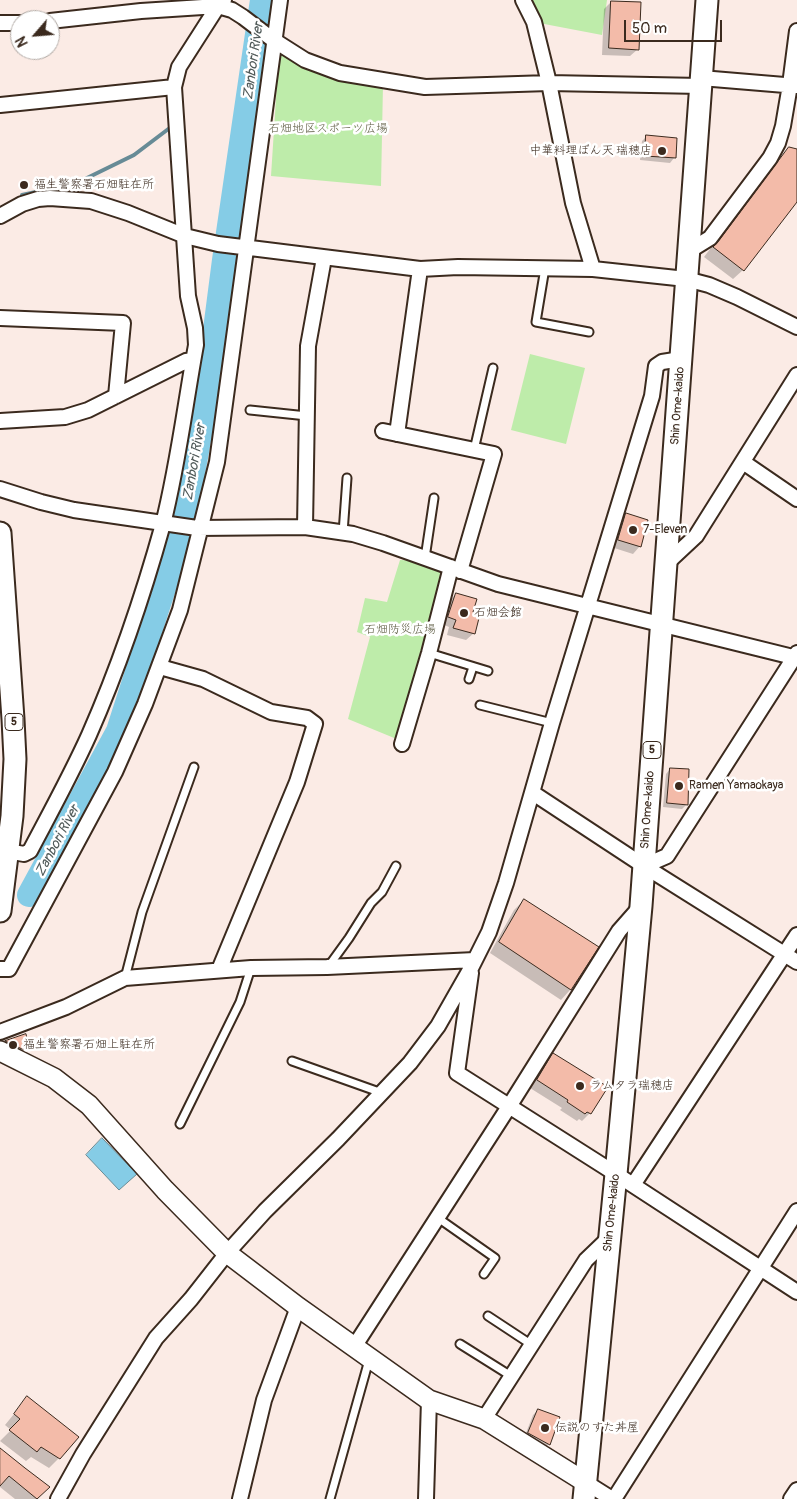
<!DOCTYPE html>
<meta charset="utf-8">
<style>
body{margin:0}
#map{position:relative;width:797px;height:1499px;overflow:hidden;background:#fbebe5;font-family:Pangolin,sans-serif}
canvas{display:block}
.north{position:absolute;left:10px;top:10px;width:50px;height:50px;box-sizing:border-box;background:#fff;border:1px solid #b1aaa5;border-radius:50%;rotate:243deg;font-size:14px;font-weight:700;line-height:20px;text-align:center;color:#3b2a1e}
.north::after{content:'';display:block;margin:auto;width:18px;height:22px;background:#3b2a1e;clip-path:polygon(50% 0,100% 100%,50% 72%,0 100%)}
.scale{position:absolute;left:624px;top:20px;width:98px;height:22px;box-sizing:border-box;border:2px solid #3b2a1e;border-top:0;padding-left:6px;font-size:15px;line-height:18px;white-space:nowrap;color:#3b2a1e;-webkit-text-stroke:4px #fff;paint-order:stroke}
</style>
<div id="map">
<canvas width="797" height="1499"></canvas>
<div class="north">N</div>
<div class="scale">50 m</div>
</div>
<script>
const ctx = document.querySelector('canvas').getContext('2d');
ctx.lineJoin = 'round';
function fill(path, color) {
  ctx.fillStyle = color;
  ctx.fill(path, 'evenodd');
}
function stroke(path, color, width, dash) {
  ctx.strokeStyle = color;
  ctx.lineWidth = width;
  ctx.lineCap = dash ? 'butt' : 'round';
  ctx.setLineDash(dash || []);
  ctx.stroke(path);
}
function drawText(font, color, halo, rows, align = 'center') {
  ctx.font = font + ' Pangolin,"Klee One",sans-serif';
  ctx.lineWidth = 5;
  ctx.setLineDash([]);
  ctx.textBaseline = 'middle';
  ctx.strokeStyle = halo;
  ctx.fillStyle = color;
  for (const [text, x, y, turn = 0] of rows) {
    ctx.save();
    ctx.translate(x, y);
    ctx.rotate((+turn || 0) * Math.PI / 180);
    ctx.textAlign = isNaN(turn) ? turn : align;
    if (halo) ctx.strokeText(text, 0, 0);
    ctx.fillText(text, 0, 0);
    ctx.restore();
  }
}
const green = new Path2D(`
 M528 0H607L602 35 539 23Z
 M279 52 303 64 383 84 381 186 271 176Z
 M530 354 585 368 566 444 511 430Z
 M400 560 421 561 447 570 399 740 348 719 370 637 357 632 365 598 387 602Z`);
const water = new Path2D(`
 M102 1138 137 1174 119 1190 86 1155Z`);
const shadow = new Path2D(`
 M611 2 638 49 630 56 602 55 604 9Z
 M647 136 674 158 670 163 640 160 642 141Z
 M789 148 797 151V203L795 202 743 270 733 279 704 257 779 158Z
 M626 515 640 546 633 554 611 547 619 522Z
 M456 594 474 633 466 640 447 635 449 627 442 624 449 601Z
 M670 769 687 804 682 809 663 807 666 774Z
 M524 900 597 947 570 990 561 1000 490 953 514 910Z
 M5 1041 28 1048 23 1052 1 1046Z
 M553 1054 606 1088 590 1113 582 1121 579 1119 577 1121 560 1110 562 1108 530 1088 546 1062Z
 M27 1398 59 1458 49 1468 31 1457 26 1461 0 1441 11 1430 5 1425Z
 M538 1410 558 1418 549 1444 544 1449 524 1438 533 1415Z
 M0 1450 49 1487 36 1499H15L0 1487Z`);
const stream = new Path2D(`
 M22 195 73 184 87 178 134 155 171 127`);
const river = new Path2D(`
 M29 895 118 731 176 551 187 507 205 407 224 260 262 0`);
const building = new Path2D(`
 M611 1 641 2 639 50 609 48Z
 M646 135 677 138 676 158 645 156Z
 M789 147 797 149V202L744 271 713 247 717 243Z
 M626 513 648 520 641 547 618 540Z
 M456 593 477 599 473 612 480 614 475 634 453 628 456 620 448 617Z
 M670 768 689 769 688 805 667 803Z
 M524 899 599 947 571 990 499 942Z
 M26 1034 29 1048 22 1049 5 1041Z
 M553 1053 608 1087 591 1114 587 1112 585 1114 567 1102 568 1100 537 1080Z
 M27 1396 79 1437 60 1459 41 1447 37 1452 9 1430 20 1419 14 1414Z
 M538 1409 560 1417 550 1445 528 1433Z
 M0 1448 25 1468 50 1487 37 1499 9 1476 0 1486Z`);
const lane = new Path2D(`
 M545 268 536 322 589 332
 M250 410 307 416
 M474 450 493 368
 M343 533 347 478
 M425 558 434 498
 M429 653 488 671
 M469 679 473 667
 M480 705 552 723
 M328 967 349 938 371 903 382 892 396 866
 M125 978 142 912 194 767
 M292 1061 382 1093
 M180 1124 240 1002 251 968
 M438 1218 495 1258 484 1274
 M488 1316 532 1345
 M460 1344 511 1376
 M330 1499 369 1360`);
const street = new Path2D(`
 M523 0 534 22 549 83 573 203 593 269
 M50 21 141 11 218 6 232 10 243 17 272 39 305 60 340 73 425 87 549 83 701 86
 M0 23H20
 M701 78 797 86
 M0 105 174 87
 M0 216 22 204 38 199 50 198 91 201 128 213 185 236 218 244 420 269 458 267 593 269 686 279 709 285 737 297 797 327
 M689 251 710 238 770 158 778 143 783 126 790 85 797 31
 M0 318 123 323 116 396
 M0 421 65 417 88 410 186 361 193 360
 M383 431 494 454 460 571
 M397 434 420 269
 M743 462 797 499
 M0 489 41 502 74 510 197 528 305 527 353 534 383 543 498 584 797 658
 M305 527 308 346 324 258
 M666 564 696 536 797 375
 M160 667 203 679 271 712 307 718 315 724 297 782 219 970
 M402 744 429 653 451 567
 M533 793 644 866 797 962
 M7 851 24 854 30 851C50 813 71 775 89 735 119 667 143 596 163 524 178 465 185 405 196 345L195 328 188 296 174 87 179 67 218 6 224 0
 M644 866 667 856 797 653
 M0 969H9L115 772 145 704 180 610 217 462 280 0
 M471 973 457 1073 616 1174 797 1292
 M0 1032 66 1007 125 978 251 968 327 967 475 960
 M633 1185 797 935
 M354 1347 510 1105 619 931 641 906
 M484 1419 586 1260 610 1237
 M585 1482 612 1499
 M58 1499 83 1454 156 1338 191 1299 227 1253 265 1211 338 1139 410 1063 438 1026 471 968 489 932 506 883 552 723 652 396 656 366 662 362 681 359
 M240 1499 264 1400 298 1307
 M426 1499 429 1400
 M614 1499 797 1211
 M791 1499 797 1490`);
const secondary = new Path2D(`
 M0 1051 54 1078 89 1105 165 1190 227 1253 298 1307 429 1400 484 1419 585 1482`);
const primary = new Path2D(`
 M0 533 13 719 15 759 12 816 0 911
 M584 1499 616 1174 641 906 707 0`);
const markers = [
 [662,151,5,"#3b2a1e"],
 [24,185,5,"#3b2a1e"],
 [633,530,5,"#3b2a1e"],
 [464,613,5,"#3b2a1e"],
 [679,786,5,"#3b2a1e"],
 [13,1045,5,"#3b2a1e"],
 [580,1086,5,"#3b2a1e"],
 [545,1428,5,"#3b2a1e"]
];
const shields = [
 [14,722,18],
 [652,750,18]
];
const shieldNames = [
 ["5",14,722],
 ["5",652,750]
];
const parkNames = [
 ["石畑地区スポーツ広場",328,129],
 ["石畑防災広場",400,630]
];
const poiNames = [
 ["中華料理ぼん天 瑞穂店",652,151,"right"],
 ["福生警察署石畑駐在所",34,185],
 ["7-Eleven",643,530],
 ["石畑会館",474,613],
 ["Ramen Yamaokaya",689,786],
 ["福生警察署石畑上駐在所",23,1045],
 ["ラムタラ瑞穂店",590,1086],
 ["伝説のすた丼屋",555,1428]
];
const streetNames = [
 ["Shin Ome-kaido",678,406,-86],
 ["Shin Ome-kaido",648,810,-86],
 ["Shin Ome-kaido",612,1213,-84]
];
const waterNames = [
 ["Zanbori River",254,61,-82],
 ["Zanbori River",195,462,-80],
 ["Zanbori River",58,841,-62]
];
fill(green, '#beecaa');
fill(water, '#85cce6');
stroke(water, '#678b96', 1);
fill(shadow, '#0003');
stroke(stream, '#678b96', 4);
stroke(river, '#85cce6', 24);
fill(building, '#f3bba9');
stroke(building, '#3b2a1e', 1);
stroke(lane, '#3b2a1e', 11);
stroke(street, '#3b2a1e', 18);
stroke(secondary, '#3b2a1e', 22);
stroke(primary, '#3b2a1e', 25);
stroke(lane, '#fff', 7);
stroke(street, '#fff', 14);
stroke(secondary, '#fff', 19);
stroke(primary, '#fff', 21);
for (const [x, y, r, color] of markers) {
  const dot = new Path2D();
  dot.arc(x, y, r, 0, 2 * Math.PI);
  ctx.fillStyle = color;
  ctx.fill(dot);
  stroke(dot, '#fff', 2);
}
for (const [x, y, w] of shields) {
  const box = new Path2D();
  box.roundRect(x - w / 2, y - 8.5, w, 17, 4);
  ctx.fillStyle = '#fff';
  ctx.fill(box);
  stroke(box, '#3b2a1e', 1);
}
drawText('bold 11px', '#3b2a1e', null, shieldNames);
drawText('12px', '#5c5a41', '#fff', parkNames);
drawText('12px', '#3b2a1e', '#fff', poiNames, 'left');
drawText('12px', '#3b2a1e', '#fff', streetNames);
drawText('italic 14px', '#515b5a', '#fff', waterNames);
</script>
